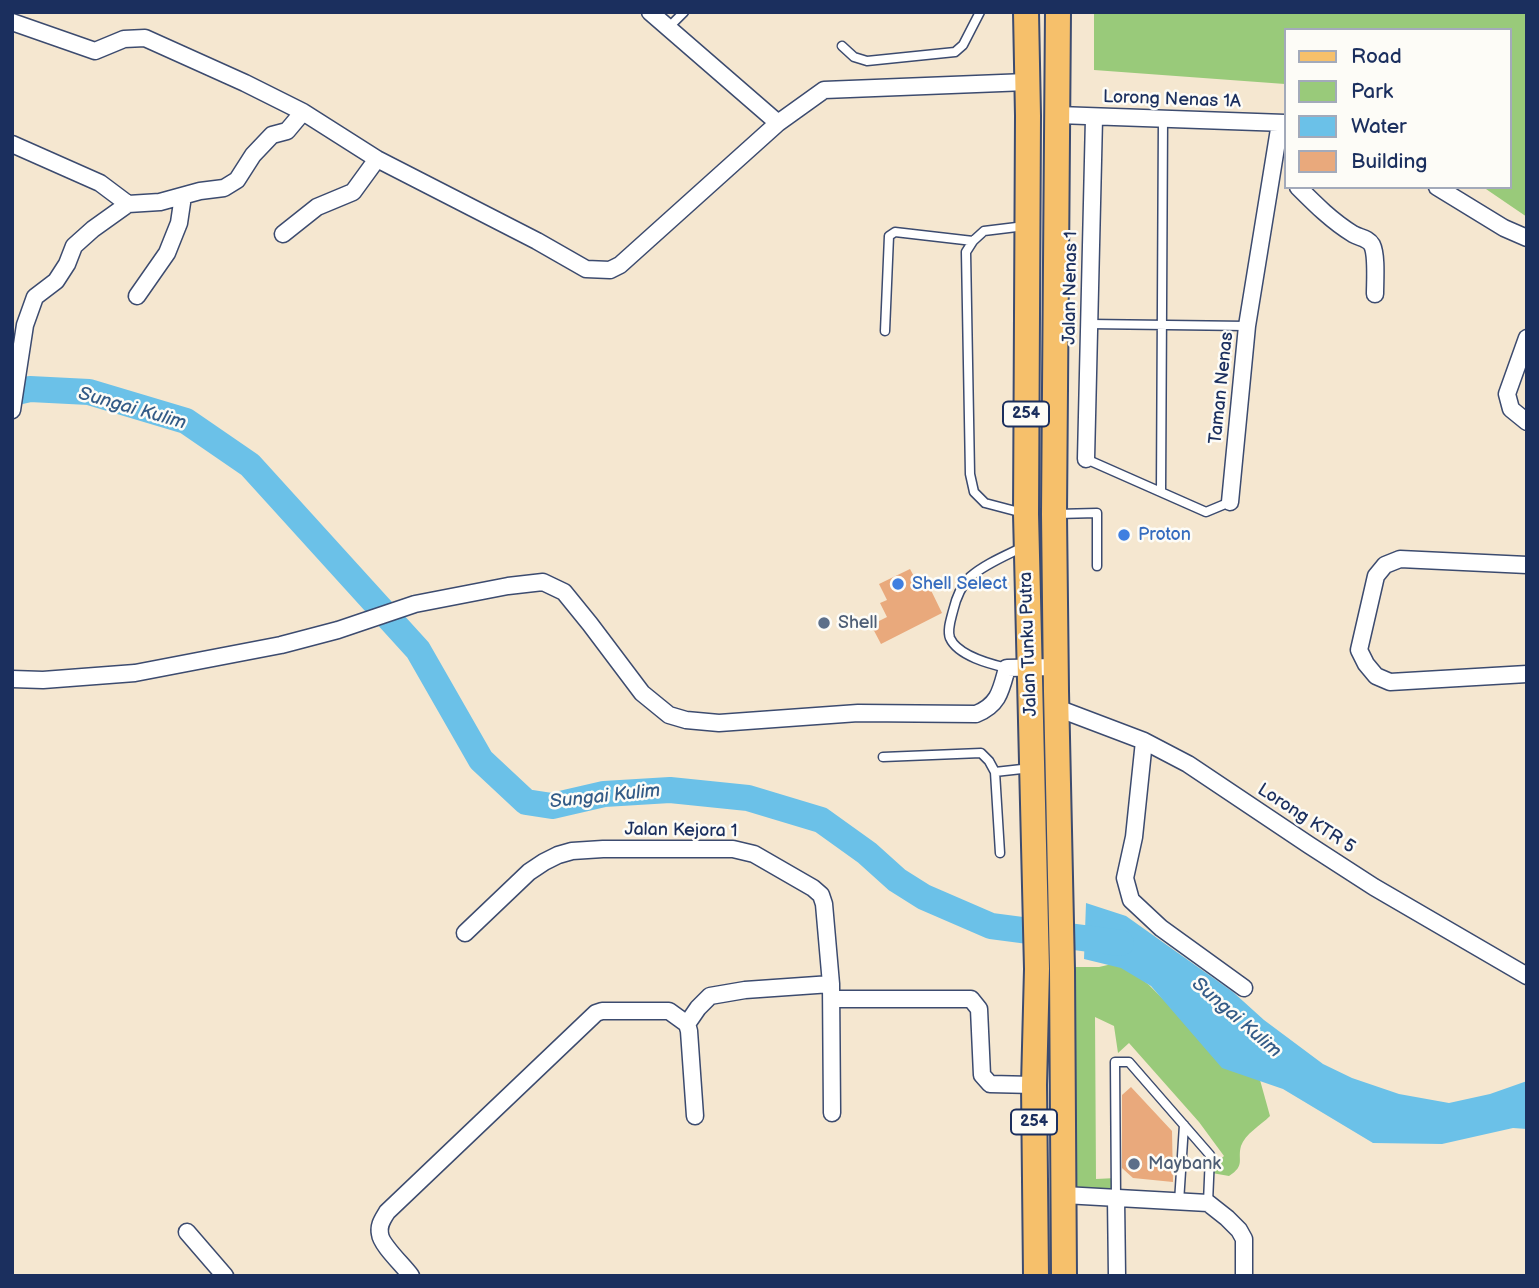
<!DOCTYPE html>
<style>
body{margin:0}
#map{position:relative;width:1539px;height:1288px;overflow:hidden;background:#f5e7d0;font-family:"Balsamiq Sans",sans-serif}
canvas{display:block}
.frame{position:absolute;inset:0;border:14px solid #1b2f5e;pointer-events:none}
.legend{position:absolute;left:1284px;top:28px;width:228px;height:161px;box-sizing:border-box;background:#fdfcf7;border:2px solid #a3aaba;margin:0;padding:9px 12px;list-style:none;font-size:21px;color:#1b2f5e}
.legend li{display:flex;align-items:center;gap:14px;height:35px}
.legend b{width:35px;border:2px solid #a3aaba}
</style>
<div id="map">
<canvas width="1539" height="1288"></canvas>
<div class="frame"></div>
<ul class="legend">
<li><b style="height:9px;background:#f6c06b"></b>Road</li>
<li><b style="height:19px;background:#99ca7a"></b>Park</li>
<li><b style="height:19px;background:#6bc1e8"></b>Water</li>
<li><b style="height:19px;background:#e9a97c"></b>Building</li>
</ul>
</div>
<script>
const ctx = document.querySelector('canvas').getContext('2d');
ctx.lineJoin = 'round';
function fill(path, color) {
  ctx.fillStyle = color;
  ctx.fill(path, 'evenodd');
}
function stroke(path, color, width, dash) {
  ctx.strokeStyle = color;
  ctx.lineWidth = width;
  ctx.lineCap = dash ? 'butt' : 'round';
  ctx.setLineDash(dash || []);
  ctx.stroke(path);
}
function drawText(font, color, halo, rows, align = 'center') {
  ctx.font = font + ' "Balsamiq Sans",sans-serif';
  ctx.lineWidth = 5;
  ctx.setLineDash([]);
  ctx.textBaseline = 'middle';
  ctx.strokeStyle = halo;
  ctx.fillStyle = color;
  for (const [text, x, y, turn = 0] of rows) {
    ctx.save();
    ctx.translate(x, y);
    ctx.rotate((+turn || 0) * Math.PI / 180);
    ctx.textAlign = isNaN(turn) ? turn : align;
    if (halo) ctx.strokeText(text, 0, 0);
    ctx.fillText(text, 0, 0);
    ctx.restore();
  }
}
const green = new Path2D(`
 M1094 12H1527V217L1483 187H1509V30H1285V84L1094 70Z
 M1112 964 1130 970 1149 985 1164 1000 1260 1080 1270 1116C1261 1125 1245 1134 1241 1146 1237 1160 1246 1165 1229 1176L1212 1173 1214 1165 1224 1156 1199 1122 1129 1043 1118 1053 1114 1026 1095 1017 1096 1179 1116 1178V1198L1071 1194 1075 967H1099Z`);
const water = new Path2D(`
 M1086 903 1126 916 1233 992 1264 1020 1323 1064 1352 1078 1399 1094 1449 1103 1490 1094 1527 1081V1129L1513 1128 1442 1144 1373 1143 1283 1089 1222 1068 1151 986 1121 968 1084 959Z`);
const river = new Path2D(`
 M12 393 30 389 89 392 186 421 250 465 418 650 481 760 526 802 552 806 604 794 670 790 748 798 821 820 867 853 897 880 924 897 991 926 1121 943`);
const building = new Path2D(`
 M910 569 918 584 926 580 942 613 881 644 871 625 887 617 880 603 887 600 879 584Z
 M1131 1087 1172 1131 1173 1182 1133 1178 1122 1168V1095Z`);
const service = new Path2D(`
 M668 28 684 12
 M842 46 854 57 867 61 955 52 963 45 980 12
 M1089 324 1247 326
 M885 331 889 236 895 232 973 241
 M1086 459 1206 512 1230 502
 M1161 491 1163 118
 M1023 513 985 503 974 492 970 474 966 252 973 241 984 231 1025 226
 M1057 514 1097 513V566
 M1007 668C990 664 958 656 950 638 947 630 951 619 953 611 956 598 960 587 970 577 985 564 1005 556 1023 547
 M883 757 981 753 989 761 995 772 1031 768
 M995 772 1000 853
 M1116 1198 1115 1062H1129L1210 1155 1208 1203
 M1179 1202 1184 1125`);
const minor = new Path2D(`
 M650 12 778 123
 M12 22 95 51 124 39 145 38 245 83 303 112 377 159 537 241 586 269 610 270 620 265 778 123 824 90 1027 82
 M1058 115 1285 123
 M12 144 100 183 128 204
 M1298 187C1316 205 1332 221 1353 234 1360 238 1368 238 1372 245 1377 255 1375 282 1375 294
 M1437 187 1504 228 1527 238
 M283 234 317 207 353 192 377 159
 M137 296 167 253 179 223 183 196
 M1527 338 1507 394 1511 409 1527 422
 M12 410 25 325 35 297 56 281 67 264 74 246 93 229 128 204 160 202 200 191 224 188 237 180 253 155 272 135 287 131 303 112
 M1086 459 1094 118
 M1230 502 1247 326 1280 123
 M1527 565 1400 559 1385 565 1376 576 1359 650 1366 664 1376 676 1390 682 1527 674
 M12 679 43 680 135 673 281 645 338 630 415 604 508 586 543 582 564 592 590 624 642 693 669 715 686 720 719 723 858 713 976 714C999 705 1001 690 1007 668L1055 667
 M1057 708 1144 741 1188 764 1309 845 1374 887 1527 976
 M1144 741 1134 837 1125 878 1131 900 1161 928 1244 988
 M465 933 529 872 544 862 558 855 572 851 603 849H733L754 854 813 888 821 895 824 904 831 984 832 1113
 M832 999H971L979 1009 982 1075 990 1084 1034 1085
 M687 1024 698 1008 710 996 745 990 831 984
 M1064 1195 1208 1203 1227 1218 1239 1230 1244 1239V1276
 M1116 1198 1117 1276
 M187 1232 225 1276
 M411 1276C404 1266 381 1245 380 1234 378 1225 383 1219 387 1212L596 1013 602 1011H669L687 1024 689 1031 695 1116`);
const primary = new Path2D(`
 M1026 12 1028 116 1026 514 1037 969 1034 1085 1036 1276
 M1058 12 1054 514 1056 691 1062 970 1064 1276`);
const markers = [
 [1124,535,7,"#3f7fe0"],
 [898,584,7,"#3f7fe0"],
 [824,623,7,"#5c6f8a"],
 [1134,1164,7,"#5c6f8a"]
];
const shields = [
 [1026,414,46],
 [1034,1122,46]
];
const shieldNames = [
 ["254",1026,414],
 ["254",1034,1122]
];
const streetNames = [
 ["Lorong Nenas 1A",1172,100,2],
 ["Jalan Nenas 1",1071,288,-89],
 ["Taman Nenas",1222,388,-84],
 ["Jalan Tunku Putra",1029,644,-92],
 ["Lorong KTR 5",1306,819,33],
 ["Jalan Kejora 1",681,831,1]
];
const shopNames = [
 ["Proton",1138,535],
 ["Shell Select",912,584]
];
const serviceNames = [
 ["Shell",838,623],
 ["Maybank",1148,1164]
];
const waterNames = [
 ["Sungai Kulim",132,409,16],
 ["Sungai Kulim",605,797,-6],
 ["Sungai Kulim",1236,1018,41]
];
fill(green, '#99ca7a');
fill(water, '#6bc1e8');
stroke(river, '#6bc1e8', 26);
fill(building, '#e9a97c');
stroke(service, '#3c4b6f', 11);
stroke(minor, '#3c4b6f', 19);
stroke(primary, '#3c4b6f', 28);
stroke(service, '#fff', 8);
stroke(minor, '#fff', 16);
stroke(primary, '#f6c06b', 24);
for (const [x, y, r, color] of markers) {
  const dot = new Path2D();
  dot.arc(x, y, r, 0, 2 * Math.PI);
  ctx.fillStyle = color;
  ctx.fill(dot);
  stroke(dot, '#fdfcf7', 2.5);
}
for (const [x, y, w] of shields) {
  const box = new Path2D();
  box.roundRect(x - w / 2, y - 12.5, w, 25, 5);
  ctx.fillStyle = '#fdfcf7';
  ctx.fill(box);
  stroke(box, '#1b2f5e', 2);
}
drawText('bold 16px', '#1b2f5e', null, shieldNames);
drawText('18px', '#1b2f5e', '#fdfcf7', streetNames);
drawText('18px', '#366cbe', '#fdfcf7', shopNames, 'left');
drawText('18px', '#4e5e75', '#fdfcf7', serviceNames, 'left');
drawText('italic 19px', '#335b87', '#fdfcf7', waterNames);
</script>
